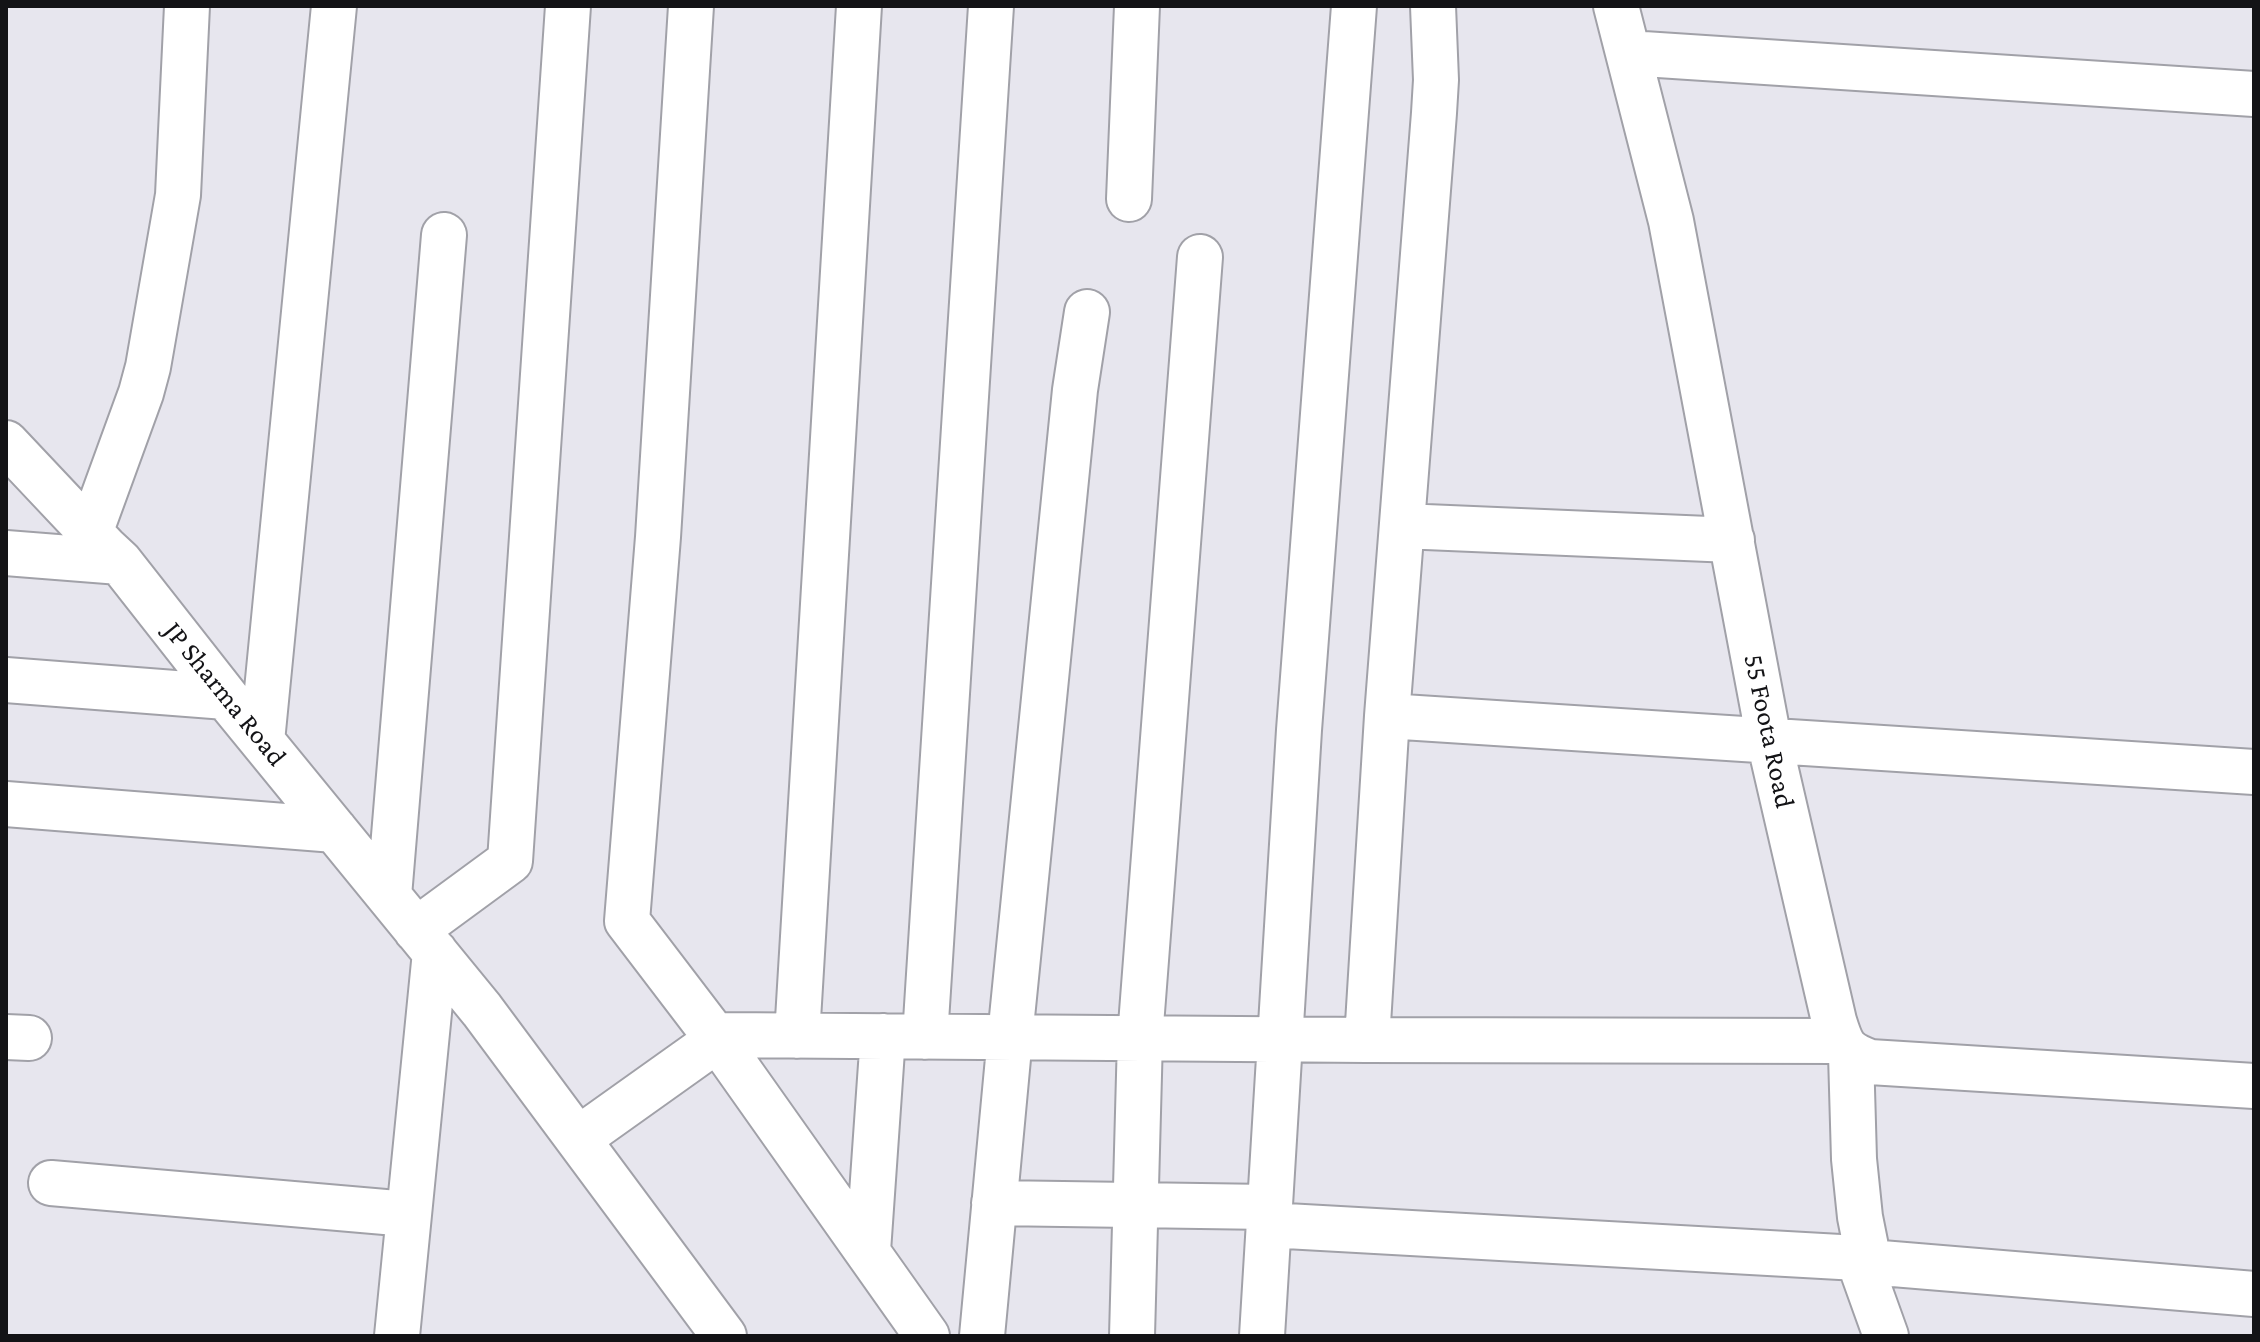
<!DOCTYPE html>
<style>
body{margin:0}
#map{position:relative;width:2260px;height:1342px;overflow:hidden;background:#e7e6ee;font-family:"Crimson Pro",serif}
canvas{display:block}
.frame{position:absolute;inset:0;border:8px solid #131316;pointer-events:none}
</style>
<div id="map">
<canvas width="2260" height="1342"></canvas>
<div class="frame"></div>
</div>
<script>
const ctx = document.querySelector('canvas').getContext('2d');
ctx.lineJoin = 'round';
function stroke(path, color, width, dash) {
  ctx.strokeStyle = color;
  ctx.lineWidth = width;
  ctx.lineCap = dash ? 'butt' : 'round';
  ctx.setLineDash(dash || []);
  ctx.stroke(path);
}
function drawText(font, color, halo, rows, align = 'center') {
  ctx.font = font + ' "Crimson Pro",serif';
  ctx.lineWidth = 6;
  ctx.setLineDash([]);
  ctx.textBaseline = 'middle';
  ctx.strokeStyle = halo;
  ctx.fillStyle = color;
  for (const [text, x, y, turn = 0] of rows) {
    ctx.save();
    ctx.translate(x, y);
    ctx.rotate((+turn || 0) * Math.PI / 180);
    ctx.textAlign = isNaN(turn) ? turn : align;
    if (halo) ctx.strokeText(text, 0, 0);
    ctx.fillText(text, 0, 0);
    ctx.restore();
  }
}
const minor = new Path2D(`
 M691 6 658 537 627 921 717 1039 927 1336
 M1616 6 1671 221 1769 740 1834 1021C1842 1047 1844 1052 1870 1062L2254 1086
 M1628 53 2254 94
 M1129 199 1137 6
 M6 443 105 548 120 562 226 697 482 1010 724 1336
 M1402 526 1732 540
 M90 533 141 393 148 367 178 195 187 6
 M6 553 120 562
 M6 680 226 697
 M1387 716 2254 772
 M262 741 334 6
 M6 804 335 830
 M389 896 444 235
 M416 930 510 861 568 6
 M797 1036 859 6
 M6 1037 29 1038
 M925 1037 991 6
 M1367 1040 1387 716 1434 113 1436 80 1433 6
 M1851 1054 1854 1159 1860 1217 1869 1262
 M578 1139 724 1035 1367 1040 1840 1041
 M51 1183 408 1214
 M994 1203 1269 1207
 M1268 1225 1858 1258 1869 1262 2254 1294
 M868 1251 883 1036
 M1858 1258 1886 1336
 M397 1336 435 952
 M982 1336 1010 1037 1075 390 1087 312
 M1132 1336 1140 1038 1200 257
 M1262 1336 1299 730 1354 6`);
const streetNames = [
 ["JP Sharma Road",225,694,51],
 ["55 Foota Road",1769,731,78]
];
stroke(minor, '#a1a1a8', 48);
stroke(minor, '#fff', 44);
drawText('28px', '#131316', '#fff', streetNames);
</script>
